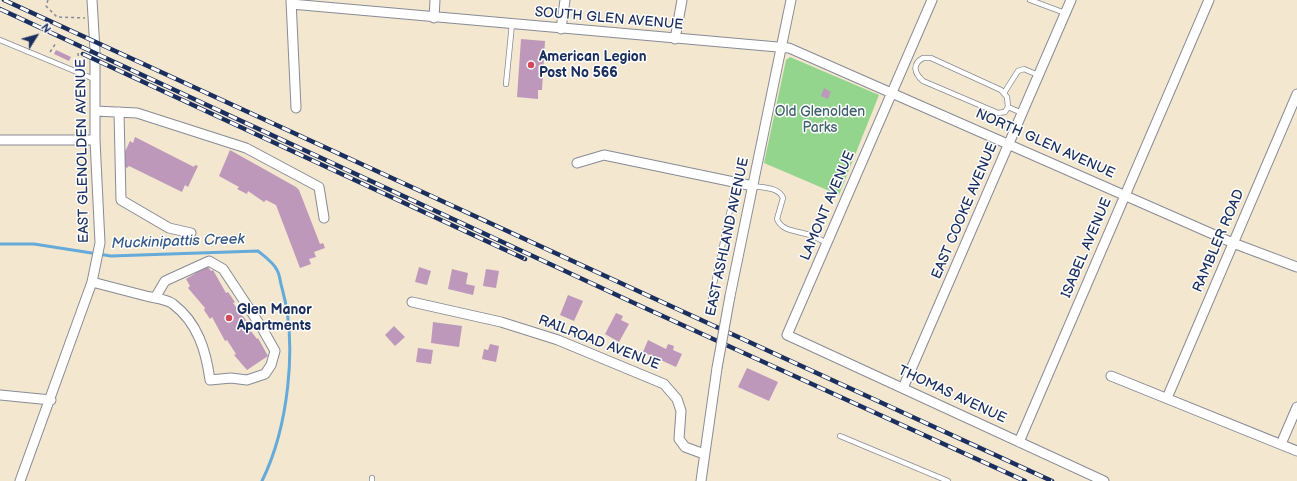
<!DOCTYPE html>
<style>
body{margin:0}
#map{position:relative;width:1297px;height:481px;overflow:hidden;background:#f3e7cf;font-family:"Balsamiq Sans",sans-serif}
canvas{display:block}
.north{position:absolute;left:16px;top:16px;width:40px;height:40px;-webkit-text-stroke:3px #fff;paint-order:stroke;rotate:53deg;font-size:11px;font-weight:700;line-height:16px;text-align:center;color:#1b2f5e}
.north::after{content:'';display:block;margin:auto;width:14px;height:18px;background:#1b2f5e;clip-path:polygon(50% 0,100% 100%,50% 72%,0 100%)}
</style>
<div id="map">
<canvas width="1297" height="481"></canvas>
<div class="north">N</div>
</div>
<script>
const ctx = document.querySelector('canvas').getContext('2d');
ctx.lineJoin = 'round';
function fill(path, color) {
  ctx.fillStyle = color;
  ctx.fill(path, 'evenodd');
}
function stroke(path, color, width, dash) {
  ctx.strokeStyle = color;
  ctx.lineWidth = width;
  ctx.lineCap = dash ? 'butt' : 'round';
  ctx.setLineDash(dash || []);
  ctx.stroke(path);
}
function drawText(font, color, halo, rows, align = 'center') {
  ctx.font = font + ' "Balsamiq Sans",sans-serif';
  ctx.lineWidth = 3;
  ctx.setLineDash([]);
  ctx.textBaseline = 'middle';
  ctx.strokeStyle = halo;
  ctx.fillStyle = color;
  for (const [text, x, y, turn = 0] of rows) {
    ctx.save();
    ctx.translate(x, y);
    ctx.rotate((+turn || 0) * Math.PI / 180);
    ctx.textAlign = isNaN(turn) ? turn : align;
    if (halo) ctx.strokeText(text, 0, 0);
    ctx.fillText(text, 0, 0);
    ctx.restore();
  }
}
const green = new Path2D(`
 M790 57 879 95 839 195 764 163 786 60Z`);
const stream = new Path2D(`
 M0 244H34L111 256 258 251C264 256 273 262 277 270 280 275 280 282 282 288 298 345 288 428 262 481`);
const building = new Path2D(`
 M521 39 545 41 542 90H538V99L517 97Z
 M56 50 71 57 69 61 54 54Z
 M824 88 831 92 828 99 821 96Z
 M135 137 194 167 195 165 198 166 188 187 185 185 182 192 129 166 127 168 121 165 122 158 130 141 133 143Z
 M230 150 296 187 299 190 320 244 323 243 325 248 314 252 316 257 309 259 311 264 300 268 276 205 266 200 264 202 248 191 247 194 237 189 239 187 219 176Z
 M206 264 211 271 213 270 226 293 228 292 235 302 233 303 249 324 247 326 257 339 258 338 268 356 247 370 234 355 236 354 227 340 225 341 212 317 210 319 204 310 205 308 188 288 190 286 186 279 196 273 194 270Z
 M419 267 431 271 427 285 415 282Z
 M452 269 468 273 466 284 475 286 473 295 448 289Z
 M486 269 499 271 496 288 483 286Z
 M568 295 583 301 574 321 560 315Z
 M616 313 623 316 621 320 629 324 619 342 605 334Z
 M433 322 462 326 459 347 431 343Z
 M394 326 405 337 395 346 385 335Z
 M648 340 666 349 668 344 674 346 673 350 682 354 676 367 643 352Z
 M490 344 499 346 496 362 482 359 484 349 488 350Z
 M418 348 433 350 431 364 416 362Z
 M747 368 778 382 769 401 738 387Z`);
const path = new Path2D(`
 M48 0 46 6 57 17 85 18
 M50 52 56 43
 M78 53 79 65`);
const service = new Path2D(`
 M1030 0 1065 13
 M0 40 94 79
 M923 58H931L1001 90 1007 97 1008 107 1005 112 998 113 923 81C914 73 912 64 923 58Z
 M506 84 512 24
 M1004 93 1018 71 1024 69 1038 75
 M1008 107 1022 113
 M753 186C763 188 779 187 783 198L777 219C782 232 799 231 810 235 816 237 821 240 827 243
 M711 298 736 182
 M840 436 948 481
 M372 478V481`);
const minor = new Path2D(`
 M291 0 296 108
 M932 0 787 335 1104 481
 M291 4 789 48 1233 243 1297 267
 M434 18 435 0
 M561 29 565 0
 M675 39 682 0
 M95 111 137 113 246 148 319 187 324 218
 M119 112 121 200 169 228 191 233
 M0 140H95
 M577 163 604 155 753 186
 M92 282 146 296C154 298 167 299 173 304 198 323 206 351 210 380L231 378 247 380 265 374 271 365 275 351 262 328 223 269 209 261 165 281 155 298
 M730 296 791 0
 M412 302 501 322 558 340 664 384 677 399 681 411 679 439 685 447 704 454
 M1111 376 1297 451
 M903 388 1071 0
 M0 395 51 400
 M1167 398 1297 94
 M1019 442 1209 0
 M1281 444 1297 407
 M20 481 92 282 100 243 95 140V50L92 0
 M701 481 717 368`);
const rail = new Path2D(`
 M4 0 1052 481
 M0 9 634 303 1025 481
 M83 54 525 259`);
const minorBridge = new Path2D(`
 M717 368 730 296`);
const markers = [
 [531,65,4,"#d1495b"],
 [229,318,4,"#d1495b"]
];
const streetNames = [
 ["SOUTH GLEN AVENUE",609,19,5],
 ["NORTH GLEN AVENUE",1045,144,24],
 ["EAST GLENOLDEN AVENUE",83,151,-91],
 ["LAMONT AVENUE",828,206,-67],
 ["EAST COOKE AVENUE",965,211,-67],
 ["EAST ASHLAND AVENUE",728,237,-78],
 ["RAMBLER ROAD",1219,241,-67],
 ["ISABEL AVENUE",1087,248,-67],
 ["RAILROAD AVENUE",599,343,21],
 ["THOMAS AVENUE",952,395,25]
];
const poiNames = [
 ["American Legion",539,57],
 ["Post No 566",539,73],
 ["Glen Manor",237,310],
 ["Apartments",237,326]
];
const parkNames = [
 ["Old Glenolden",820,112],
 ["Parks",820,128]
];
const waterNames = [
 ["Muckinipattis Creek",178,242,-2]
];
fill(green, '#94d58d');
stroke(stream, '#64aada', 3);
fill(building, '#bd98ba');
stroke(service, '#878b96', 6);
stroke(minor, '#878b96', 11);
stroke(path, '#878b96', 1.5, [3, 3]);
stroke(service, '#fff', 4.5);
stroke(minor, '#fff', 9);
stroke(rail, '#1b2f5e', 4.5);
stroke(rail, '#fff', 3, [9]);
stroke(minorBridge, '#878b96', 11, []);
stroke(minorBridge, '#fff', 9);
for (const [x, y, r, color] of markers) {
  const dot = new Path2D();
  dot.arc(x, y, r, 0, 2 * Math.PI);
  ctx.fillStyle = color;
  ctx.fill(dot);
  stroke(dot, '#fff', 1.5);
}
drawText('14px', '#1b2f5e', '#fff', streetNames);
drawText('bold 14px', '#1b2f5e', '#fff', poiNames, 'left');
drawText('14px', '#3f616c', '#fff', parkNames);
drawText('italic 15px', '#355a89', '#fff', waterNames);
</script>
